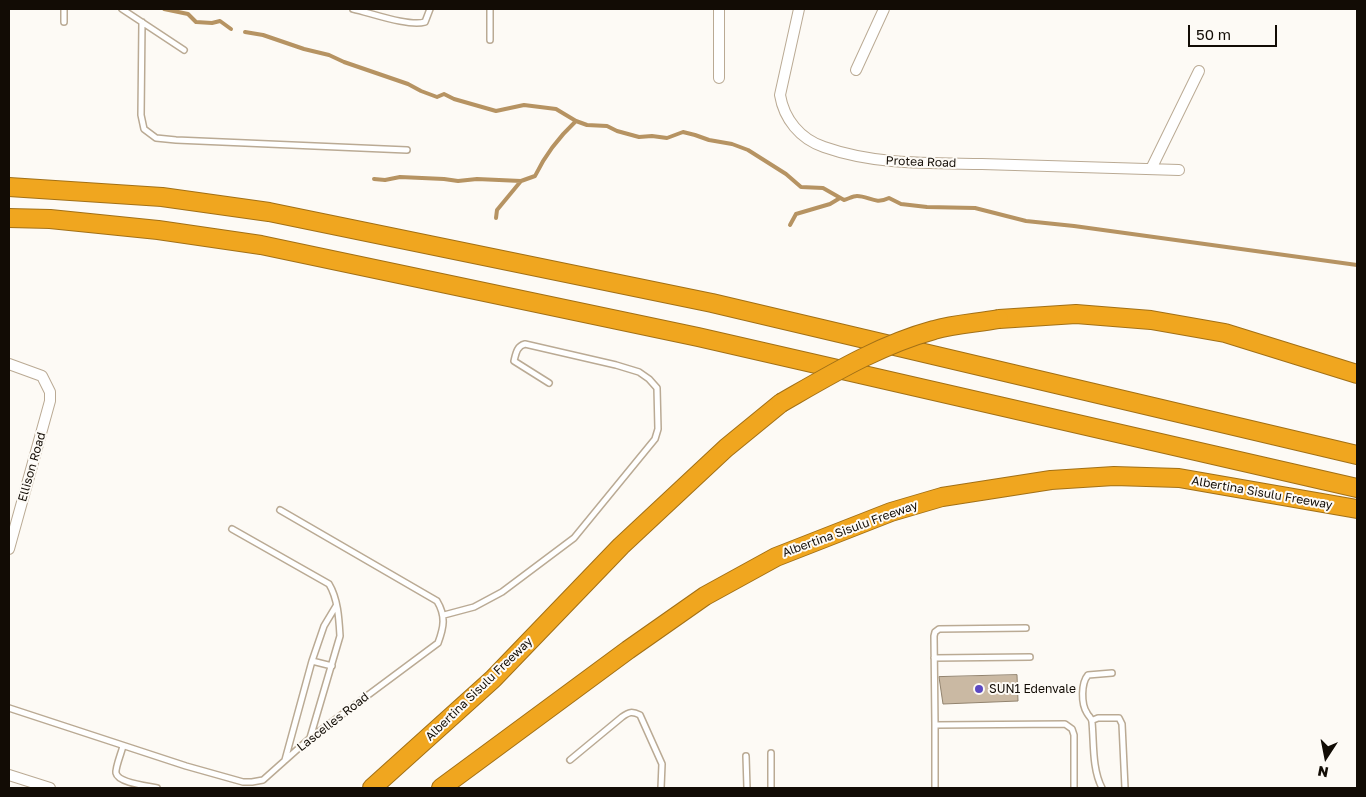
<!DOCTYPE html>
<style>
body{margin:0}
#map{position:relative;width:1366px;height:797px;overflow:hidden;background:#fdfaf5;font-family:"Golos Text",sans-serif}
canvas{display:block}
.frame{position:absolute;inset:0;border:10px solid #120c05;pointer-events:none}
.north{position:absolute;left:1301px;top:732px;width:50px;height:50px;-webkit-text-stroke:4px #fdfaf5;paint-order:stroke;rotate:191deg;font-size:14px;font-weight:700;line-height:20px;text-align:center;color:#120c05}
.north::after{content:'';display:block;margin:auto;width:18px;height:22px;background:#120c05;clip-path:polygon(50% 0,100% 100%,50% 72%,0 100%)}
.scale{position:absolute;left:1188px;top:25px;width:89px;height:22px;box-sizing:border-box;border:2px solid #120c05;border-top:0;padding-left:6px;font-size:15px;line-height:18px;white-space:nowrap;color:#120c05;-webkit-text-stroke:4px #fdfaf5;paint-order:stroke}
</style>
<div id="map">
<canvas width="1366" height="797"></canvas>
<div class="frame"></div>
<div class="north">N</div>
<div class="scale">50 m</div>
</div>
<script>
const ctx = document.querySelector('canvas').getContext('2d');
ctx.lineJoin = 'round';
function stroke(path, color, width, dash) {
  ctx.strokeStyle = color;
  ctx.lineWidth = width;
  ctx.lineCap = dash ? 'butt' : 'round';
  ctx.setLineDash(dash || []);
  ctx.stroke(path);
}
function fill(path, color) {
  ctx.fillStyle = color;
  ctx.fill(path, 'evenodd');
}
function drawText(font, color, halo, rows, align = 'center') {
  ctx.font = font + ' "Golos Text",sans-serif';
  ctx.lineWidth = 4;
  ctx.setLineDash([]);
  ctx.textBaseline = 'middle';
  ctx.strokeStyle = halo;
  ctx.fillStyle = color;
  for (const [text, x, y, turn = 0] of rows) {
    ctx.save();
    ctx.translate(x, y);
    ctx.rotate((+turn || 0) * Math.PI / 180);
    ctx.textAlign = isNaN(turn) ? turn : align;
    if (halo) ctx.strokeText(text, 0, 0);
    ctx.fillText(text, 0, 0);
    ctx.restore();
  }
}
const stream = new Path2D(`
 M164 9 188 14 196 22 212 23 220 21 231 29
 M245 32 263 35 304 49 329 55 344 62 408 84 421 91 437 97 444 94 454 99 496 111 524 105 556 109 576 121 587 125 607 126 617 131 639 137 652 136 667 138 683 132 695 135 709 140 732 144 748 150 786 174 801 187 823 188 844 200C848 199 853 196 857 196 869 196 875 205 889 198L901 204 927 207 975 208 1026 221 1074 226 1357 265
 M374 179 385 180 400 177 444 179 458 181 477 179 521 181 535 176C545 155 559 137 576 121
 M496 218 497 210 521 181
 M790 225 796 214 830 204 840 198`);
const building = new Path2D(`
 M1017 675 1018 701 943 704 939 677Z`);
const lane = new Path2D(`
 M122 9 184 50
 M353 9C371 13 409 27 425 22L430 9
 M64 22V9
 M142 22 141 115 144 129 156 138 176 140 407 150
 M490 40V9
 M232 529 329 584C338 599 339 619 340 636L310 738
 M444 615 474 607 502 592 574 538 655 439 658 429 657 388 649 379 639 372 616 365 525 344C517 346 516 353 514 361L549 383
 M934 658 1030 657
 M312 661 332 666
 M9 708 186 766 243 782H252L263 780 309 739 438 643C444 627 446 616 437 601L280 510
 M1093 720 1098 718H1119L1122 724 1125 788
 M935 725 934 636 935 632 939 629 1026 628
 M123 746C122 751 115 768 116 773 118 783 148 786 157 788
 M771 753V788
 M746 756 747 788
 M285 760 312 661 324 626 336 606
 M570 760 622 717C629 712 632 711 640 715L662 764 661 788
 M935 788V725L1065 724 1072 729 1074 735V788
 M1102 788C1092 769 1094 743 1092 722 1092 718 1089 717 1087 713 1081 704 1081 683 1088 675L1112 673`);
const street = new Path2D(`
 M719 9V78
 M799 9 780 95C784 119 800 139 824 147 875 165 929 163 982 164 1047 166 1113 168 1179 170
 M856 70 884 9
 M1151 169 1199 71
 M9 364 42 376 50 392V401L9 549
 M9 775 50 788`);
const highway = new Path2D(`
 M9 187 162 197 269 212 712 303 1357 455
 M9 218 50 219 158 230 261 245 698 337 1357 488
 M999 319 1076 314 1151 320 1225 333 1357 374
 M372 788 493 679 621 546 726 448 781 403
 M441 788 628 650 705 596 776 557 891 512 942 497 1051 480 1114 476 1179 478 1357 509`);
const highwayBridge = new Path2D(`
 M781 403C830 375 879 345 934 330 954 324 977 323 999 319`);
const markers = [
 [979,689,5,"#5c49c2"]
];
const streetNames = [
 ["Protea Road",921,162,2],
 ["Ellison Road",32,467,-74],
 ["Albertina Sisulu Freeway",1262,493,10],
 ["Albertina Sisulu Freeway",850,529,-20],
 ["Albertina Sisulu Freeway",479,689,-44],
 ["Lascelles Road",333,722,-38]
];
const poiNames = [
 ["SUN1 Edenvale",989,689]
];
stroke(stream, '#b69362', 4);
fill(building, '#cab9a3');
stroke(building, '#92836e', 1);
stroke(lane, '#baaa94', 8);
stroke(street, '#baaa94', 12);
stroke(highway, '#a27016', 20);
stroke(lane, '#fff', 5);
stroke(street, '#fff', 10);
stroke(highway, '#f0a61f', 18);
stroke(highwayBridge, '#a27016', 20, []);
stroke(highwayBridge, '#f0a61f', 18);
for (const [x, y, r, color] of markers) {
  const dot = new Path2D();
  dot.arc(x, y, r, 0, 2 * Math.PI);
  ctx.fillStyle = color;
  ctx.fill(dot);
  stroke(dot, '#fdfaf5', 2);
}
drawText('12px', '#120c05', '#fdfaf5', streetNames);
drawText('12px', '#120c05', '#fdfaf5', poiNames, 'left');
</script>
